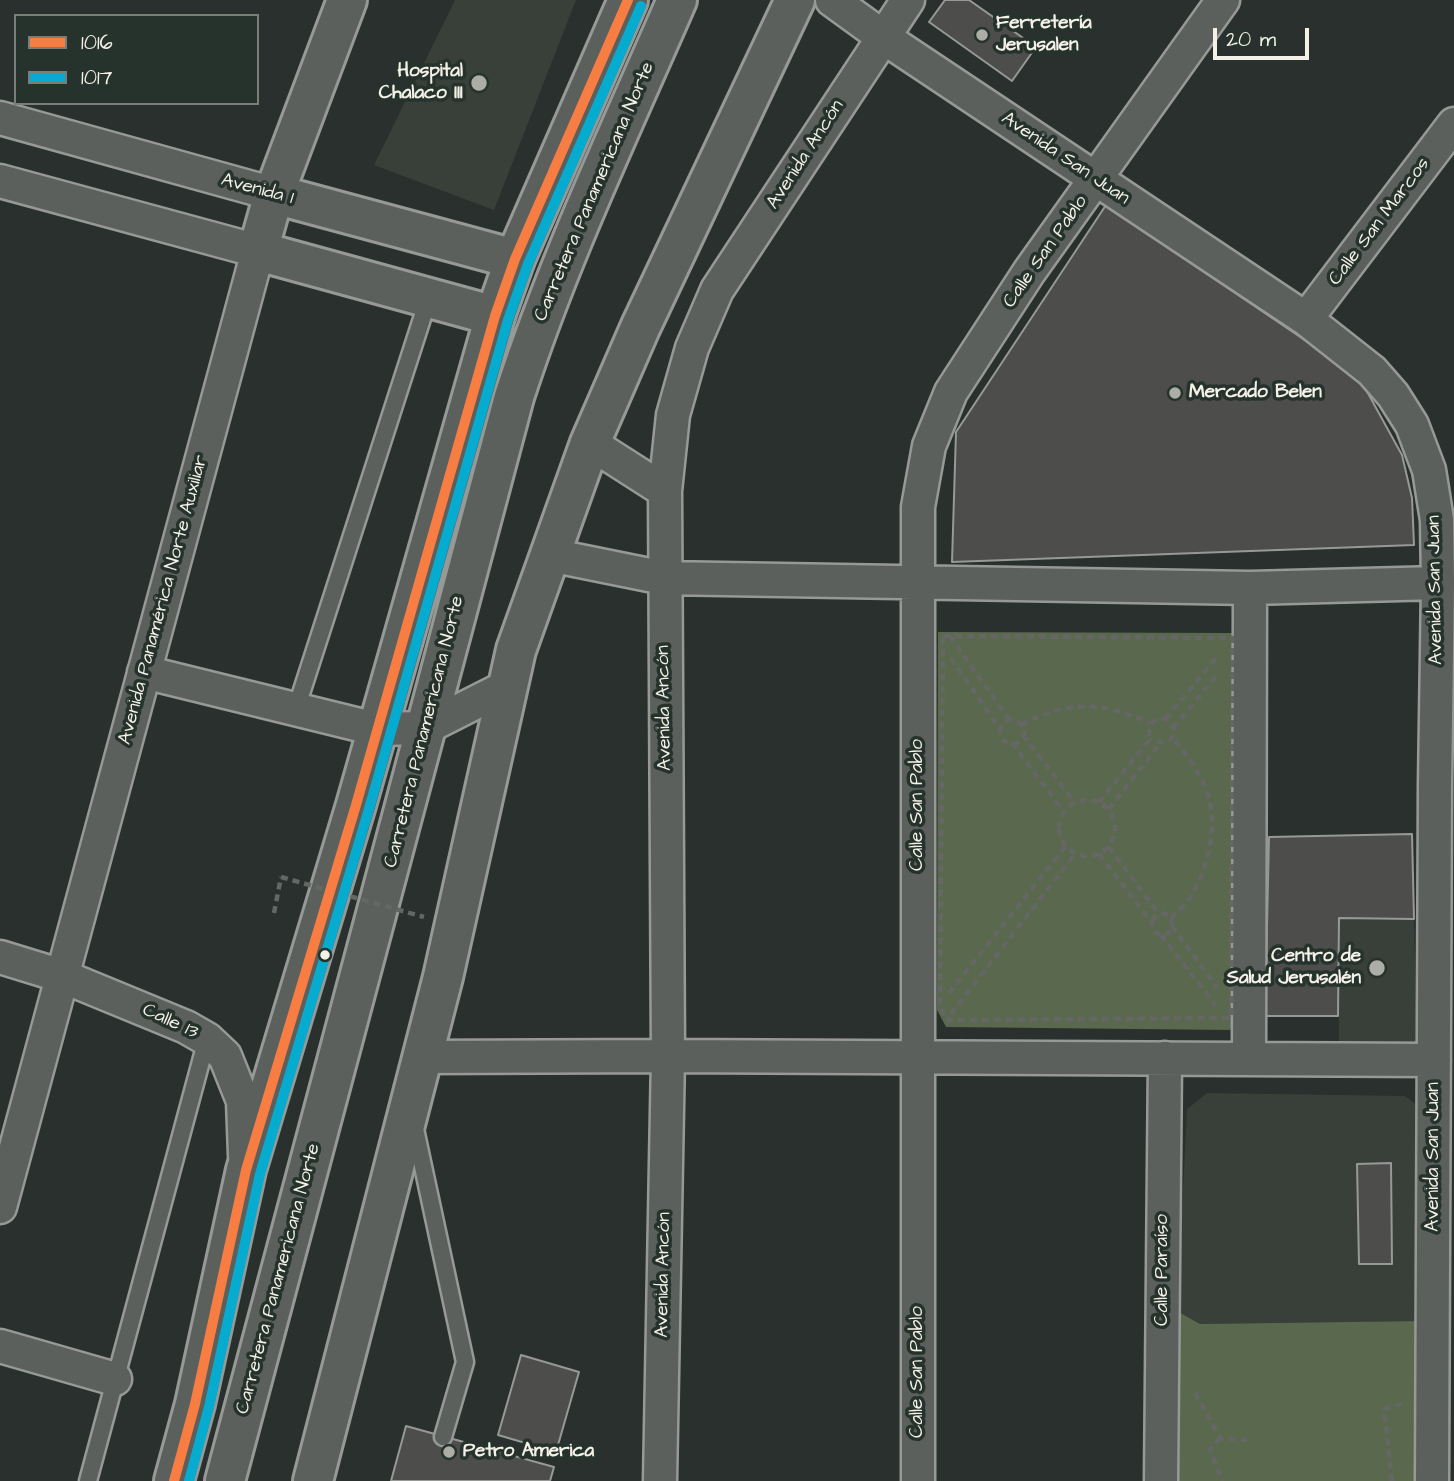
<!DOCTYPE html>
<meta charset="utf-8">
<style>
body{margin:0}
#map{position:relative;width:1454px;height:1481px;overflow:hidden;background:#29302d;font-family:"Architects Daughter",sans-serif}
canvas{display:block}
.legend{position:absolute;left:14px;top:14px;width:245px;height:91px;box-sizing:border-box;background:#26332d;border:2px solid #787f78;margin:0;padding:9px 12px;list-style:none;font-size:21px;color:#f4f1e8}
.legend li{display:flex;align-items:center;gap:14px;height:35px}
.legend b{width:35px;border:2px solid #787f78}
.scale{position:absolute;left:1213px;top:28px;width:96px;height:32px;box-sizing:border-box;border:4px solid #f4f1e8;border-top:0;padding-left:9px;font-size:21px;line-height:24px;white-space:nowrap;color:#f4f1e8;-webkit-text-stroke:5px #26332d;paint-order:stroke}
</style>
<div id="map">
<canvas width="1454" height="1481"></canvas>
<ul class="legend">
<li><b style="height:9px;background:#f77d43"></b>1016</li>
<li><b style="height:9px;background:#06acd0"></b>1017</li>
</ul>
<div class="scale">20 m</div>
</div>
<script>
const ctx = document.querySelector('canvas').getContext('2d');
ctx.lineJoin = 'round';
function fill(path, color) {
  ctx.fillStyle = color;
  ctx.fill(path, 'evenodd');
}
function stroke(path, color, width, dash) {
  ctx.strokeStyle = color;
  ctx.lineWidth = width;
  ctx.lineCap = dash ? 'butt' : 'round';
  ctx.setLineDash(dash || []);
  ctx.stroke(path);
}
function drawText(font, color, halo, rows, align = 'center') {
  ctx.font = font + ' "Architects Daughter",sans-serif';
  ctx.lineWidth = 7;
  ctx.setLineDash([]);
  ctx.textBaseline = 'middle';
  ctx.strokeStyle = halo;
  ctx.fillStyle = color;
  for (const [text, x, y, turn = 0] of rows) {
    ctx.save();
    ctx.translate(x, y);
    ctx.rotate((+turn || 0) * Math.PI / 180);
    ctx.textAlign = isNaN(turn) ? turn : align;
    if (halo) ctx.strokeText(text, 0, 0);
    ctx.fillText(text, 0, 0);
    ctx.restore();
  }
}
const built = new Path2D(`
 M455 0H576L494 210 374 165Z
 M1339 918 1414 919 1417 1044H1339Z
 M1207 1093 1405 1096 1418 1106 1419 1321 1200 1324 1177 1311 1187 1109Z`);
const green = new Path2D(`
 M938 632 1237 633V1016L1230 1030 946 1027 937 1010Z
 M1177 1311 1200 1324 1419 1321 1415 1481H1175Z`);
const building = new Path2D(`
 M945 0H969L1036 47 1012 81 929 22Z
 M1106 205 1359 377 1402 455 1412 498 1414 545 952 562 956 432Z
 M1412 834 1414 919 1339 918 1338 1016H1265L1269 837Z
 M1391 1163 1392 1264H1359L1357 1164Z
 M521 1355 579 1372 556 1452 498 1435Z
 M406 1426 554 1467 550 1481H391Z`);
const path = new Path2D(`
 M943 636 1233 638 1231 1018 946 1020 940 1005Z
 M950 636 1010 721
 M951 658 1000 729
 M1165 719 1218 656
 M1000 732a12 12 0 1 1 24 0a12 12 0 1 1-24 0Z
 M1021 725C1070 700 1101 701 1150 723
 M1173 728 1217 675
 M1023 735 1075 803
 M1012 743 1064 812
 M1059 828a28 28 0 1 1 56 0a28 28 0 1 1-56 0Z
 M1099 802 1150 739C1146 724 1160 710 1171 724 1182 737 1164 747 1150 739
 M1109 809 1160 744
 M1109 847 1159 914
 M1099 854 1152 923 1153 931 1161 935 1168 933 1172 926 1171 918 1164 913 1154 917 1152 923
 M274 913 281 877
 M1171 918C1177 912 1185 905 1190 898 1209 867 1220 822 1205 787 1197 768 1185 753 1172 737
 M1172 926 1217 988
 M1161 935 1216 1006
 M949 993 1066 846
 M951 1014 1075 854
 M1195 1393 1220 1438 1247 1440
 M1220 1438 1210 1449 1222 1481
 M1392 1481 1384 1409 1402 1404`);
const service = new Path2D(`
 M296 709 429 297
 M415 1129 465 1362 443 1437
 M88 1481 207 1039`);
const minor = new Path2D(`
 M832 0 883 37 1306 319 1372 371 1393 395 1412 425 1429 470 1437 520 1438 583 1435 785 1432 1481
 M0 118 274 194
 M0 181 258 251 0 1207
 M1306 319 1454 124
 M590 443 665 491
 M550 555 664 578 1250 588 1438 583
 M144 672 376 729 425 728 508 686
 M0 957 62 976 186 1027 207 1039 225 1056 243 1101 245 1155
 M422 1057 668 1056 1434 1060
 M1249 1059 1250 588
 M0 1346 115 1379
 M660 1481 668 1056 665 491 673 415 692 348 717 290 908 0
 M918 1481V507L929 446 951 392 1029 272 1223 0
 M1161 1481 1165 1058`);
const tertiary = new Path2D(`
 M347 0 274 194 258 251 495 316
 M274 194 515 259`);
const secondary = new Path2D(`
 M313 1481 443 977 516 650 590 443 640 328 795 0`);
const trunk = new Path2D(`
 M174 1481 195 1404 246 1170 356 805 495 316 515 259 628 0
 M225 1481 514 397C558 261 620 131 677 0`);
const pathBridge = new Path2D(`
 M281 877 424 917`);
const bus1 = new Path2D(`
 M174 1481 195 1404 246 1170 356 805 495 316 515 259 628 0`);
const bus2 = new Path2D(`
 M189 1481 209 1407 260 1174 369 809 508 320 528 264 641 6`);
const markers = [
 [982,35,7,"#adada7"],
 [479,83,9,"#adada7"],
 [1175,393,7,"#adada7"],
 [325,955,6,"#f4f1e8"],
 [1377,968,9,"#adada7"],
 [449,1452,7,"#adada7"]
];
const poiNames = [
 ["Ferretería",996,24],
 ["Jerusalen",996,46],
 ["Hospital",463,72,"right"],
 ["Chalaco III",463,94,"right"],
 ["Mercado Belen",1189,393],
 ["Centro de",1361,957,"right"],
 ["Salud Jerusalén",1361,979,"right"],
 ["Petro America",463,1452]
];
const streetNames = [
 ["Avenida Ancón",806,155,-57],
 ["Avenida San Juan",1065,159,34],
 ["Avenida 1",257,190,15],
 ["Carretera Panamericana Norte",595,192,-67],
 ["Calle San Marcos",1380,222,-53],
 ["Calle San Pablo",1046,252,-55],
 ["Avenida San Juan",1436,590,-91],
 ["Avenida Panamérica Norte Auxiliar",164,600,-75],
 ["Avenida Ancón",665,708,-91],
 ["Carretera Panamericana Norte",425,732,-76],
 ["Calle San Pablo",918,805,-90],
 ["Calle 13",170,1022,25],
 ["Avenida San Juan",1434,1157,-90],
 ["Calle Paraíso",1163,1270,-90],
 ["Avenida Ancón",664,1275,-89],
 ["Carretera Panamericana Norte",279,1279,-75],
 ["Calle San Pablo",918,1372,-90]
];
fill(built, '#394039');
fill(green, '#5a684e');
fill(building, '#4d4e4b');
stroke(building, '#969996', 2);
stroke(service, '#969996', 21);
stroke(minor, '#969996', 37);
stroke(tertiary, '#969996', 44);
stroke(secondary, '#969996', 44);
stroke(trunk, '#969996', 44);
stroke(path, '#646764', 4.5, [7, 5]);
stroke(service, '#5c605c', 16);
stroke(minor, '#5c605c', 32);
stroke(tertiary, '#5c605c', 38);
stroke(secondary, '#5c605c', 38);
stroke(trunk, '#5c605c', 38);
stroke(pathBridge, '#646764', 4.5, [7, 5]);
stroke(bus1, '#f77d43', 10);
stroke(bus2, '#06acd0', 10);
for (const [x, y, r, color] of markers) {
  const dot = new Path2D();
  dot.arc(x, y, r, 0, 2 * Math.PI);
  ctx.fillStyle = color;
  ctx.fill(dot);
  stroke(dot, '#26332d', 2.5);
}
drawText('bold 19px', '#f4f1e8', '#26332d', poiNames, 'left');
drawText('19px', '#f4f1e8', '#26332d', streetNames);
</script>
